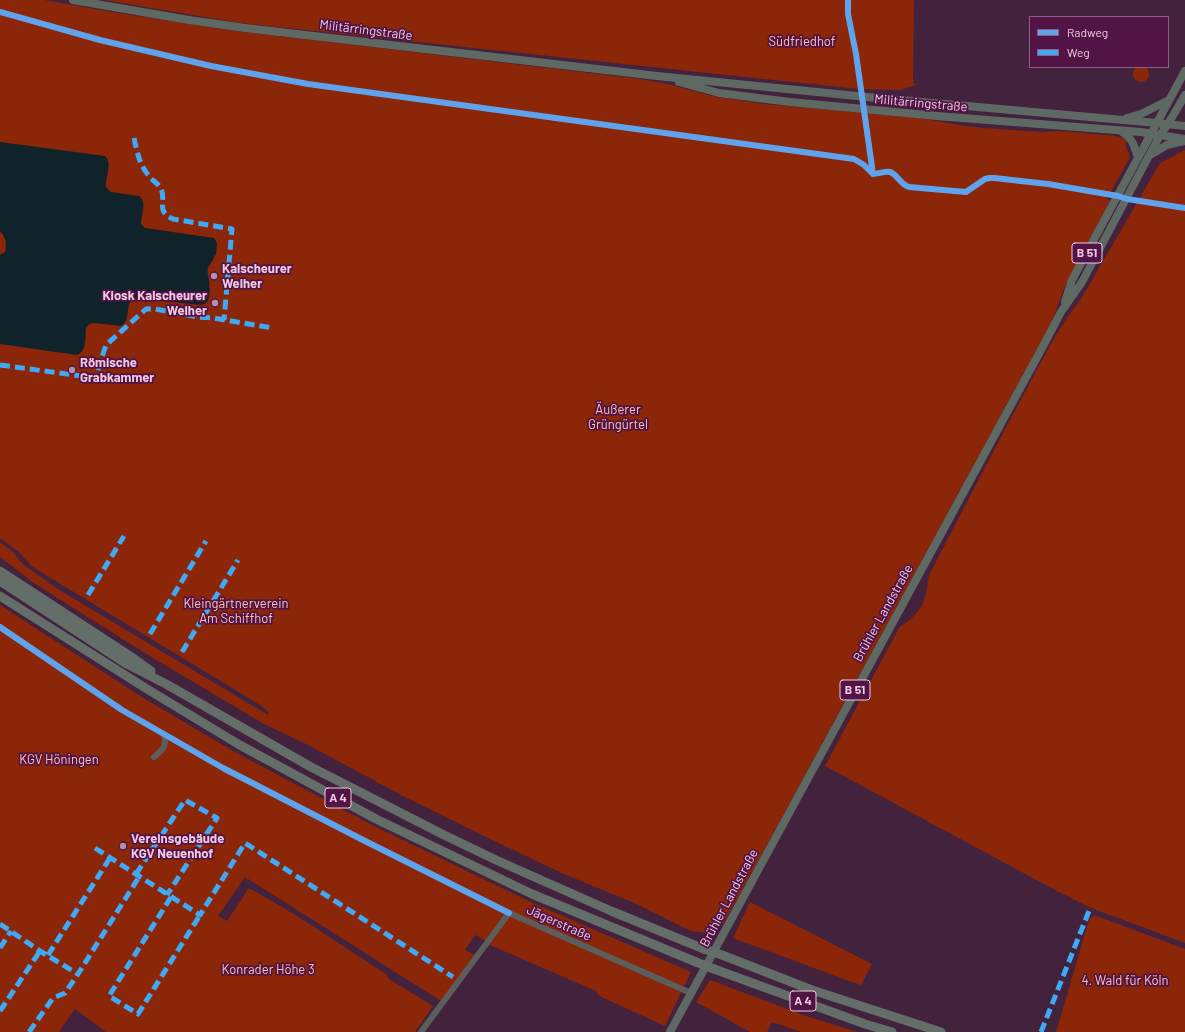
<!DOCTYPE html>
<meta charset="utf-8">
<style>
body{margin:0}
#map{position:relative;width:1185px;height:1032px;overflow:hidden;background:#43223d;font-family:Barlow,sans-serif}
canvas{display:block}
.legend{position:absolute;left:1029px;top:16px;width:140px;height:52px;box-sizing:border-box;background:#511445;border:1px solid #915d85;margin:0;padding:5px 7px;list-style:none;font-size:12px;color:#f0cae5}
.legend li{display:flex;align-items:center;gap:8px;height:20px}
.legend b{width:20px;border:1px solid #915d85}
</style>
<div id="map">
<canvas width="1185" height="1032"></canvas>
<ul class="legend">
<li><b style="height:5px;background:#60a3ed"></b>Radweg</li>
<li><b style="height:5px;background:#3fa9f5"></b>Weg</li>
</ul>
</div>
<script>
const ctx = document.querySelector('canvas').getContext('2d');
ctx.lineJoin = 'round';
function fill(path, color) {
  ctx.fillStyle = color;
  ctx.fill(path, 'evenodd');
}
function stroke(path, color, width, dash) {
  ctx.strokeStyle = color;
  ctx.lineWidth = width;
  ctx.lineCap = dash ? 'butt' : 'round';
  ctx.setLineDash(dash || []);
  ctx.stroke(path);
}
function drawText(font, color, halo, rows, align = 'center') {
  ctx.font = font + ' Barlow,sans-serif';
  ctx.lineWidth = 3.5;
  ctx.setLineDash([]);
  ctx.textBaseline = 'middle';
  ctx.strokeStyle = halo;
  ctx.fillStyle = color;
  for (const [text, x, y, turn = 0] of rows) {
    ctx.save();
    ctx.translate(x, y);
    ctx.rotate((+turn || 0) * Math.PI / 180);
    ctx.textAlign = isNaN(turn) ? turn : align;
    if (halo) ctx.strokeText(text, 0, 0);
    ctx.fillText(text, 0, 0);
    ctx.restore();
  }
}
const green = new Path2D(`
 M0 0H44L112 12 228 30 640 79 668 84 716 97 765 104 919 118 966 126 984 128 1042 132 1061 131 1116 136 1123 138 1128 141 1125 144 1130 157 1107 199 1110 201 1065 286 1052 321 739 896 723 924 718 929 709 925 706 933 691 931 639 905 564 874 486 837 405 797 308 745 264 724 153 658 86 616 34 583 0 557V542L14 553 18 559 25 566 61 591 268 715 269 712 260 705 31 566 20 553 0 538Z
 M104 0H914L913 83 918 84 901 90 858 89 240 23Z
 M1133 74a8 8 0 1 1 16 0a8 8 0 1 1-16 0Z
 M1185 150V943L1091 908 1055 890 825 766 899 628C905 623 913 618 918 611 926 601 927 588 929 575 961 514 992 453 1025 392 1042 361 1058 327 1081 299L1160 163Z
 M0 605 140 696 233 751 374 826 533 903 691 972 665 1026 599 996 596 991 490 945 485 940 475 935 465 950 474 955 441 1001 245 877 218 916 227 921 249 888 294 914 386 974 389 979 433 1006 415 1032H106L75 1009 59 1032H0Z
 M750 902 872 964 861 985 857 984 733 938Z
 M1094 915 1185 949V1032H1056L1089 920Z
 M710 980 803 1015 857 1032H801L772 1022 767 1032H750L696 1002Z`);
const water = new Path2D(`
 M0 142 105 156C113 164 105 177 106 187L111 192 139 196C147 202 142 214 141 223L142 225 145 228 214 238 217 243 216 255 214 256C214 261 210 263 208 268 206 275 211 281 209 288L210 289C209 297 210 303 201 305L133 298C125 306 131 318 122 326L94 323C90 323 89 324 86 328 85 337 87 352 77 355L0 344V255L5 252C7 243 6 238 0 231Z`);
const minor = new Path2D(`
 M0 627 122 710 223 768 363 840 509 913
 M154 757C163 749 167 747 164 735
 M421 1032 509 913 691 993`);
const major = new Path2D(`
 M73 0 189 20 245 28 657 76 877 98 1157 123 1185 126
 M679 82 719 93 790 102 937 116 1141 132 1185 139
 M1127 118 1141 114 1169 100
 M1122 132C1133 139 1134 145 1138 158
 M1150 155 1167 145 1185 141
 M1065 302 1072 280 1185 71
 M670 1032 1042 348 1061 312 1082 282 1160 135 1168 124 1185 95`);
const highway = new Path2D(`
 M0 571 130 656 151 671
 M0 581 125 663 166 684 311 767 444 835 496 860 611 911 704 949
 M0 596 147 689 238 744 376 819 532 894 696 962
 M722 955 812 990 941 1032
 M714 969 865 1024 892 1032`);
const highwayBridge = new Path2D(`
 M704 949 722 955
 M696 962 714 969`);
const quiet = new Path2D(`
 M134 138C137 152 140 166 149 176 152 180 157 183 160 187 168 200 154 211 173 219L232 229 224 320
 M0 365 96 378 99 366 106 345 146 309H155L198 317 213 318 273 328
 M88 595 124 536
 M150 634 206 541
 M182 652 238 560
 M95 848 200 915 245 843 453 977
 M136 874 185 800 217 818 167 895
 M171 897 109 996 138 1014 200 915
 M0 924 40 951 78 974 139 877
 M0 948 11 931
 M48 955 110 858
 M0 1011 40 951
 M29 1032 53 998 65 993 78 974
 M1041 1032 1089 911`);
const cycleway = new Path2D(`
 M848 0V14L856 54 873 174
 M0 12 100 40 211 66 308 84 854 159 864 165 873 174
 M873 174C878 174 885 171 890 172 897 174 900 184 909 187L966 192 985 179 990 178H994L1048 184 1118 196 1127 199 1185 208
 M0 627 122 710 223 768 363 840 509 913`);
const markers = [
 [214,276,4,"#b38faa"],
 [215,303,4,"#b38faa"],
 [72,370,4,"#b38faa"],
 [123,846,4,"#b38faa"]
];
const shields = [
 [1087,253,30],
 [855,690,30],
 [338,798,26],
 [803,1001,26]
];
const shieldNames = [
 ["B 51",1087,253],
 ["B 51",855,690],
 ["A 4",338,798],
 ["A 4",803,1001]
];
const streetNames = [
 ["Militärringstraße",366,30,7],
 ["Militärringstraße",921,103,5],
 ["Brühler Landstraße",883,613,-61],
 ["Brühler Landstraße",729,898,-62],
 ["Jägerstraße",559,923,24]
];
const parkNames = [
 ["Südfriedhof",802,42],
 ["Äußerer",618,410],
 ["Grüngürtel",618,425],
 ["Kleingärtnerverein",236,604],
 ["Am Schiffhof",236,619],
 ["KGV Höningen",59,760],
 ["Konrader Höhe 3",268,970],
 ["4. Wald für Köln",1125,981]
];
const poiNames = [
 ["Kalscheurer",222,269],
 ["Weiher",222,284],
 ["Kiosk Kalscheurer",207,296,"right"],
 ["Weiher",207,311,"right"],
 ["Römische",80,363],
 ["Grabkammer",80,378],
 ["Vereinsgebäude",131,839],
 ["KGV Neuenhof",131,854]
];
fill(green, '#8b2608');
fill(water, '#10222a');
stroke(minor, '#5c5e5d', 6);
stroke(major, '#5f6964', 8);
stroke(highway, '#636e69', 9);
stroke(highwayBridge, '#636e69', 9);
stroke(quiet, '#3fa9f5', 5, [10, 5]);
stroke(cycleway, '#60a3ed', 6);
for (const [x, y, r, color] of markers) {
  const dot = new Path2D();
  dot.arc(x, y, r, 0, 2 * Math.PI);
  ctx.fillStyle = color;
  ctx.fill(dot);
  stroke(dot, '#511445', 1.5);
}
for (const [x, y, w] of shields) {
  const box = new Path2D();
  box.roundRect(x - w / 2, y - 10, w, 20, 3);
  ctx.fillStyle = '#511445';
  ctx.fill(box);
  stroke(box, '#f0cae5', 1);
}
drawText('bold 12px', '#f0cae5', null, shieldNames);
drawText('13px', '#f0cae5', '#511445', streetNames);
drawText('13px', '#ffc3b2', '#511445', parkNames);
drawText('bold 13px', '#f0cae5', '#511445', poiNames, 'left');
</script>
